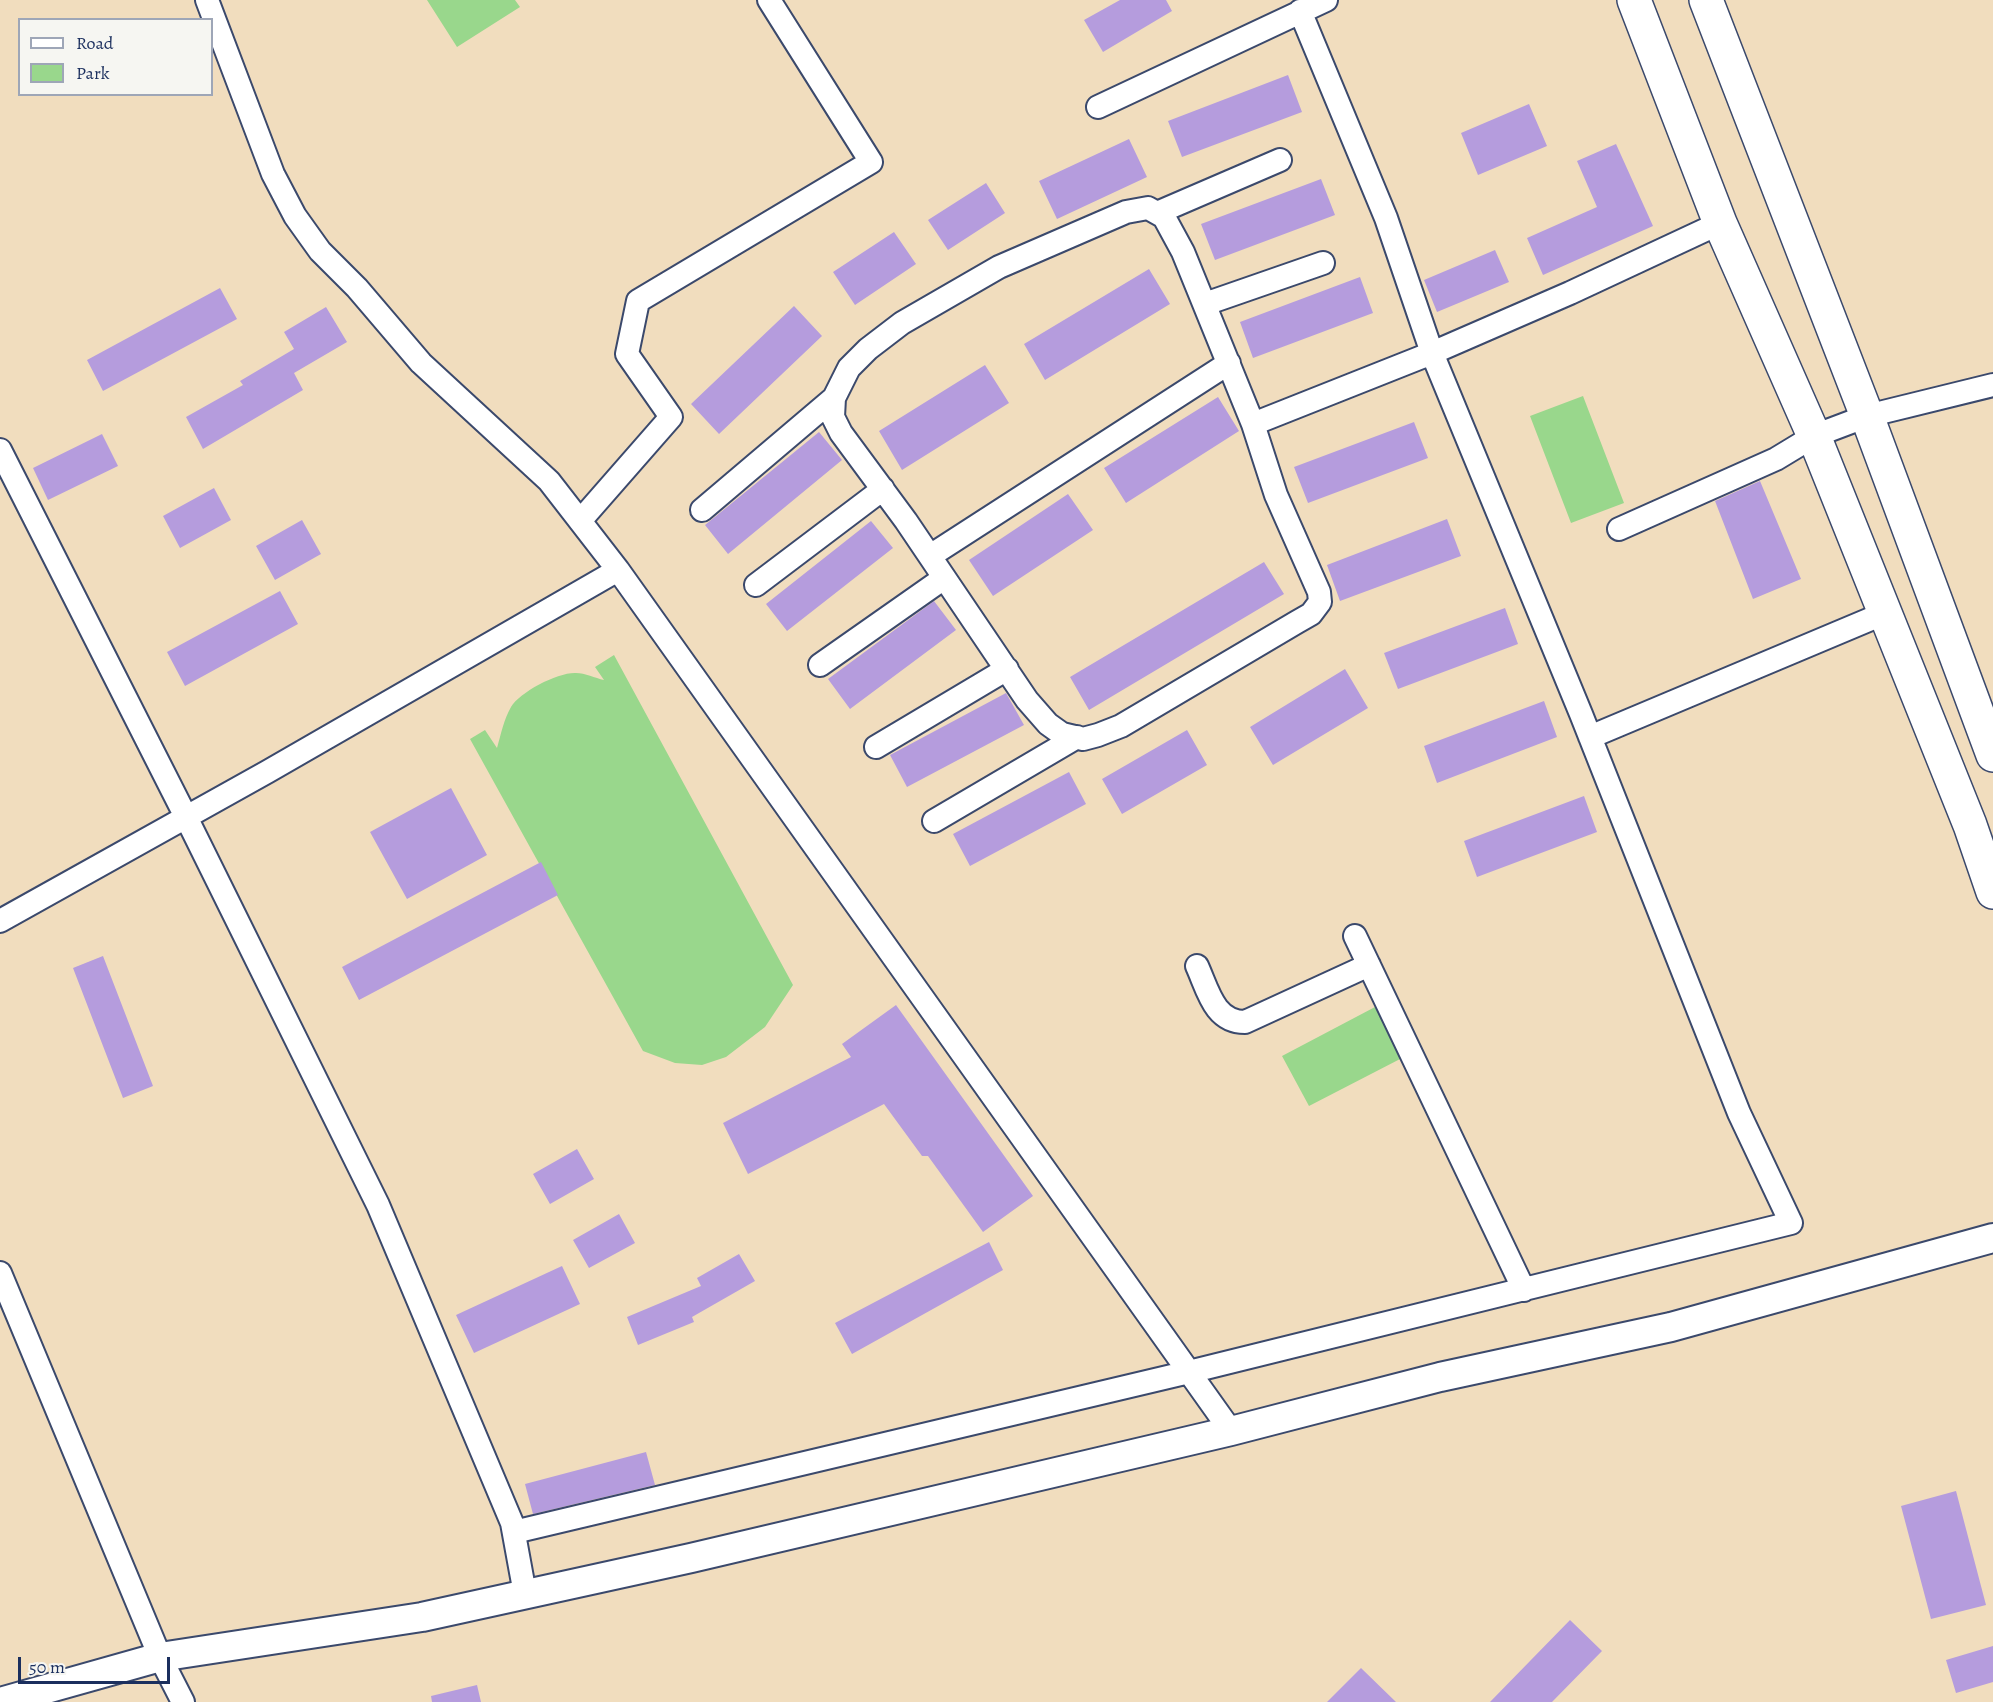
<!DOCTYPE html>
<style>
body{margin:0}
#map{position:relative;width:1993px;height:1702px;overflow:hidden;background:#f1ddbe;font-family:Alegreya,serif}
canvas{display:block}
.legend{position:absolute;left:18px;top:18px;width:195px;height:78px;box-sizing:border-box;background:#f6f6f2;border:2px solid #9ea6b7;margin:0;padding:8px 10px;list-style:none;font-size:18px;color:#1b2f5e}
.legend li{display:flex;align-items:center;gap:12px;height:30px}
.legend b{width:30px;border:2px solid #9ea6b7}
.scale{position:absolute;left:18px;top:1657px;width:152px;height:27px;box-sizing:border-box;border:3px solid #1b2f5e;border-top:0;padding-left:8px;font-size:18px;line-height:21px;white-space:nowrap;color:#1b2f5e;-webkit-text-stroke:4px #f6f6f2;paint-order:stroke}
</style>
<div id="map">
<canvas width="1993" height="1702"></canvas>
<ul class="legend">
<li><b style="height:8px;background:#fff"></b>Road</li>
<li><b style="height:16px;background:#99d78c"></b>Park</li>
</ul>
<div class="scale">50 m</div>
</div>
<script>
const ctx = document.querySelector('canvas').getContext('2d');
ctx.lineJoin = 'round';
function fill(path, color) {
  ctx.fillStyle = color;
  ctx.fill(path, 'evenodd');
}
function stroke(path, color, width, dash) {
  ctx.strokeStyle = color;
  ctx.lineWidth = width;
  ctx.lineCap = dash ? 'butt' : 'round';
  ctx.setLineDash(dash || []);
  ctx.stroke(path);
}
const green = new Path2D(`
 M427 0H515L520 7 457 47Z
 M1583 396 1624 503 1571 523 1530 416Z
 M614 655 793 985 765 1027 726 1057 702 1065 675 1063 643 1051 470 739 485 730 497 748C501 734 504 719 511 707 520 692 558 672 576 673 585 673 595 678 604 680L595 667Z
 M1375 1007 1402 1058 1309 1106 1282 1056Z`);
const building = new Path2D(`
 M1120 0H1166L1172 11 1103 52 1084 20Z
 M1288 75 1302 112 1182 157 1168 121Z
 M1529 104 1547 146 1478 175 1461 133Z
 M1129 139 1147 177 1057 219 1039 181Z
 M1616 144 1653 226 1543 275 1527 238 1597 207 1577 161Z
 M1321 179 1335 215 1215 260 1201 224Z
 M986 183 1005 213 948 250 928 220Z
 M894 232 916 264 855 305 833 272Z
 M1495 250 1509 282 1437 312 1424 280Z
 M1149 269 1170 304 1045 380 1024 344Z
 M1360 277 1373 313 1253 358 1240 322Z
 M220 288 237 319 103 391 87 360Z
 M794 306 822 336 719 434 691 404Z
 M326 307 347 342 294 373 303 390 203 449 186 417 243 385 240 381 294 349 284 332Z
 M985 365 1009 403 902 470 879 431Z
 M1218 397 1239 431 1126 503 1104 468Z
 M1414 422 1428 458 1308 503 1294 467Z
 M819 432 842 460 728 554 705 525Z
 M102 434 118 466 48 500 33 468Z
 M1760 481 1801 579 1753 599 1715 501Z
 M214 488 231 520 180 548 163 516Z
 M1068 494 1093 530 993 596 969 560Z
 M1447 519 1461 556 1340 601 1327 565Z
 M302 520 321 554 275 580 256 546Z
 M871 521 893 548 787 631 766 604Z
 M1264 562 1284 594 1089 710 1070 677Z
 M280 591 298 624 185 686 167 652Z
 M934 601 956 630 850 709 828 679Z
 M1505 608 1518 644 1398 689 1384 653Z
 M1345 669 1368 708 1273 765 1250 727Z
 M1006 693 1024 725 907 787 890 755Z
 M1544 701 1557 737 1437 783 1424 746Z
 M1187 730 1207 765 1122 814 1102 779Z
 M1069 772 1086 804 970 866 953 834Z
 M451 788 487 855 407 899 370 832Z
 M1584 796 1597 832 1477 877 1464 841Z
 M541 862 558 895 359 1000 342 967Z
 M103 956 153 1086 123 1098 73 968Z
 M896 1005 1033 1196 983 1232 928 1156H922L884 1104 748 1174 723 1123 851 1057 842 1044Z
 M577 1149 594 1179 550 1204 533 1174Z
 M619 1214 635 1243 589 1268 573 1240Z
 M989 1242 1003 1270 852 1354 835 1323Z
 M739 1254 755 1281 692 1317 694 1322 638 1345 627 1317 701 1286 697 1278Z
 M562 1266 580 1304 474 1353 456 1315Z
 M646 1452 655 1485 533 1514 525 1484Z
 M1956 1491 1986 1605 1931 1619 1901 1506Z
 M1570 1620 1602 1651 1552 1702H1490Z
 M1993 1646V1682L1956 1693 1946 1660Z
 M1361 1668 1396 1702H1327Z
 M477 1685 481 1702H432L431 1696Z`);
const minor = new Path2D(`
 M207 0 273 174 295 216 320 251 357 288 421 363 549 481 618 570 1231 1431
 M1098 107 1326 0
 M1148 208 1164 217 1183 252 1253 424 1276 495 1319 592 1320 602 1311 614 1297 622 1121 726 1098 735 1083 739 1062 734 1048 724 1027 700 906 521 841 433 833 417 834 398 849 368 868 349 902 323 999 267 1126 212Z
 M1157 213 1280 160
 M1205 304 1323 263
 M1253 424 1432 353 1570 293 1720 223
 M0 450 186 817 378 1205 512 1523 525 1594
 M702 510 834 398
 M580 521 671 417 627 354 638 301 871 162 769 0
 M1619 529 1776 459 1814 436 1867 416 1993 385
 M930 556 1229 363
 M756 585 883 489
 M820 665 944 578
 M1590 737 1885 613
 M876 747 1007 669
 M934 821 1077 737
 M0 921 267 772 618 570
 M1355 936 1524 1290
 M1197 966C1208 990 1214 1022 1245 1022L1369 965
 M0 1273 160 1657 183 1702
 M514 1532 1189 1372 1791 1223 1739 1113 1581 714 1432 353 1386 218 1300 11`);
const tertiary = new Path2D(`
 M0 1702 160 1657 422 1617 691 1558 1231 1431 1440 1377 1671 1327 1993 1238`);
const primary = new Path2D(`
 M1634 0 1720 223 1814 436 1970 825 1993 892
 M1706 0 1867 416 1993 755`);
fill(green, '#99d78c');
fill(building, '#b59cdd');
stroke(minor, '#3b496c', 26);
stroke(tertiary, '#3b496c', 32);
stroke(primary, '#3b496c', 36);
stroke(minor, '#fff', 22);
stroke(tertiary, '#fff', 28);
stroke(primary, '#fff', 33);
</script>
